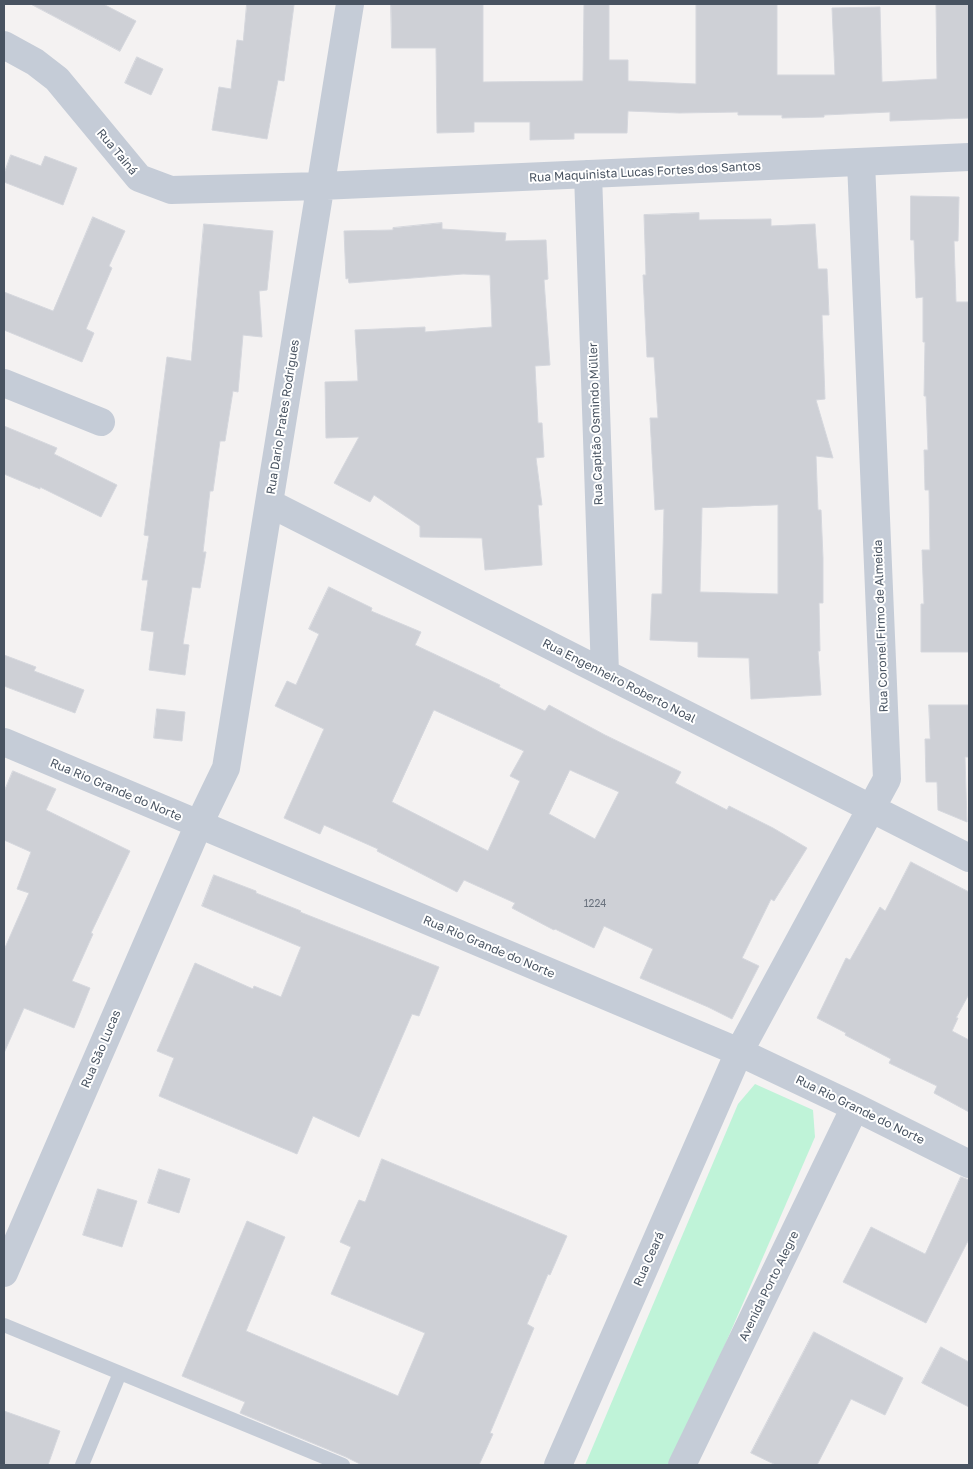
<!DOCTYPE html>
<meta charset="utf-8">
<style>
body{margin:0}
#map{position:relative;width:973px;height:1469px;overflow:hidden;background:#f4f2f2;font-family:"Golos Text",sans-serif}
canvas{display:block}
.frame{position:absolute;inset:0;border:5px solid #485361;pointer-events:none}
</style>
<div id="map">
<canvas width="973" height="1469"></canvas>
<div class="frame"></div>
</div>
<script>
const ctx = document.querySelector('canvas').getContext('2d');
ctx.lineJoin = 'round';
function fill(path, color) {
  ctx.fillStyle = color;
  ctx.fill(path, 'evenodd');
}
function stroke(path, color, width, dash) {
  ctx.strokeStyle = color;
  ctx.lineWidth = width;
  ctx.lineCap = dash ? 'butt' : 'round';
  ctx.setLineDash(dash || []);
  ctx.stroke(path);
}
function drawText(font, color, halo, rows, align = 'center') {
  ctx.font = font + ' "Golos Text",sans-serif';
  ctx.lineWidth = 4;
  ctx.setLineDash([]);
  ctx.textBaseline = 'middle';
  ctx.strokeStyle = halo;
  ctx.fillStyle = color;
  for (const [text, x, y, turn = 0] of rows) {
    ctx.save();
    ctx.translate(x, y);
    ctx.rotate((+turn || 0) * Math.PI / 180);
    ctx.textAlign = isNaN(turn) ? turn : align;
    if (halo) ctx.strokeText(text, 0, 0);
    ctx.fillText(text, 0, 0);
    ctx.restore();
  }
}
const green = new Path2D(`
 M755 1084 813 1110 815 1137 711 1377 668 1465H585L738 1104Z`);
const building = new Path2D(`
 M31 4H103L136 21 120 51Z
 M247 4 294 5 284 81 278 80 267 139 212 130 219 87 231 89 237 40 243 41Z
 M391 4H483V82L583 81 584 4H609V60H628V81L696 84V4H777V75H835L832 8 880 7 882 82 937 79 936 4H969V118L890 121V112L824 115V117L782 118V115H738V112L679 113 628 111 627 133H574V139L530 140V122H474V132L437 133 436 48H392Z
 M137 57 163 69 151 95 125 83Z
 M11 155 41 166 45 156 77 168 63 205 4 182V174Z
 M911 196 959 197 958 241H954L956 302H969V652H921V604H924L922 550H930L929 490H925L924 450H928L926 396H924L925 342H923V297L916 298 914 240H911Z
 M699 213V220L771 219V226L815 224 818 269H827L829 315H822L825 399 816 400 833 458 816 456 818 510H821L823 558V603H819L820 651H818L821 695 751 699 749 658 698 657V642L650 640 652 594H662L664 509 655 510 650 418H658L654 357H647L643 275H646L644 215ZM778 505V594L700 592 702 508Z
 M93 217 125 231 109 266 112 268 86 329 94 333 82 362 4 330V292L53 311Z
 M442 223V229L506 233 505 241 546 240 548 279 544 280 550 365 535 366 538 423H542L544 457 536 458 542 505H538L542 565 485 570 482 538 420 537V526L374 495 370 502 334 483 359 437 326 438 325 382 358 381 355 330 425 327V332L492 327 490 275 463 274 349 283 348 278 346 279 344 231 393 230V228Z
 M204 224 273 231 267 290 259 291 262 337 243 335 238 392 233 391 225 441H220L213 491H210L203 552H206L200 588 192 587 183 644 189 645 185 675 149 670 154 632 141 630 148 580H142L149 536 144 535 167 357 191 361Z
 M4 426 57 448 54 454 117 485 101 517 40 487V489L4 474Z
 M329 587 372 608 371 611 421 632 415 645 500 685 499 687 545 711 549 705 605 735 681 772 675 783 727 810 729 806 773 828 807 848 774 901 771 899 742 958 759 966 732 1019 708 1007 640 978 653 949 604 926 594 948 555 929 554 930 512 908 515 903 464 880 457 892 377 851 378 849 324 825 320 834 284 818 324 729 275 706 287 681 296 685 319 634 309 629ZM434 710 524 751 510 776 520 781 488 851 392 802ZM570 770 619 792 595 839 549 814Z
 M4 655 36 667 34 671 84 690 75 713 4 686Z
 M929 705H969V757H965L967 822 938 810 937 782H926L925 739H930Z
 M157 709 185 712 182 741 154 738Z
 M13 771 56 789 46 810 130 851 91 933 93 934 72 981 90 988 74 1028 24 1008 4 1053V950L29 893 17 889 31 852 4 840V792Z
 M911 862 969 892V994L956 1018H958L952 1031 969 1040V1112L934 1093 937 1086 889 1063 891 1059 845 1035 846 1033 817 1018 846 958 850 960 880 907 885 911Z
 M214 875 256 891V893L301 911 300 912 439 967 419 1016 412 1014 359 1137 313 1116 297 1154 159 1096 174 1058 157 1051 195 963 253 989 254 986 281 997 301 947 202 906Z
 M382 1159 567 1236 550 1275 548 1274 527 1324 534 1328 490 1433 493 1434 479 1465H362L346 1457 240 1413 245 1402 182 1376 247 1221 285 1237 246 1331 398 1396 425 1333 331 1294 351 1247 340 1242 359 1200 365 1202Z
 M159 1169 190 1179 179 1213 148 1203Z
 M961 1177 969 1180V1239L926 1323 843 1282 871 1227 925 1254Z
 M98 1189 137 1201 122 1247 83 1235Z
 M814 1332 903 1378 885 1415 851 1399 817 1465H776L751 1453Z
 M941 1347 969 1362V1407L922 1383Z
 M4 1411 60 1431 48 1465H4Z`);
const service = new Path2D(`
 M4 1325 343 1465
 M82 1465 120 1373`);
const minor = new Path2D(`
 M4 45 35 62 57 79 139 178 171 190 321 186 969 157
 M588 174 605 673
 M4 383 101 422
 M269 503 969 858
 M4 742 739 1052 855 1107 969 1164
 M4 1273 199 824 226 768 350 4
 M558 1465 739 1052 887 779 861 162
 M682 1465 855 1107`);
const numberNames = [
 ["1224",595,904]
];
const streetNames = [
 ["Rua Tainá",117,152,50],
 ["Rua Maquinista Lucas Fortes dos Santos",645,172,-3],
 ["Rua Dario Prates Rodrigues",283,417,-81],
 ["Rua Capitão Osmindo Müller",596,424,-92],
 ["Rua Coronel Firmo de Almeida",881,626,-92],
 ["Rua Engenheiro Roberto Noal",619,681,27],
 ["Rua Rio Grande do Norte",116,790,23],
 ["Rua Rio Grande do Norte",489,947,23],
 ["Rua São Lucas",101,1049,-67],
 ["Rua Rio Grande do Norte",860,1110,26],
 ["Rua Ceará",649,1259,-66],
 ["Avenida Porto Alegre",769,1286,-64]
];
fill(green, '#bff3d8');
fill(building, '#ced0d6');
stroke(building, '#d5d7dd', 1);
stroke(service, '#c5ccd7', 14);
stroke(minor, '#c5ccd7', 28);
drawText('10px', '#6a727e', null, numberNames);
drawText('12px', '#485361', '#fff', streetNames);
</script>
